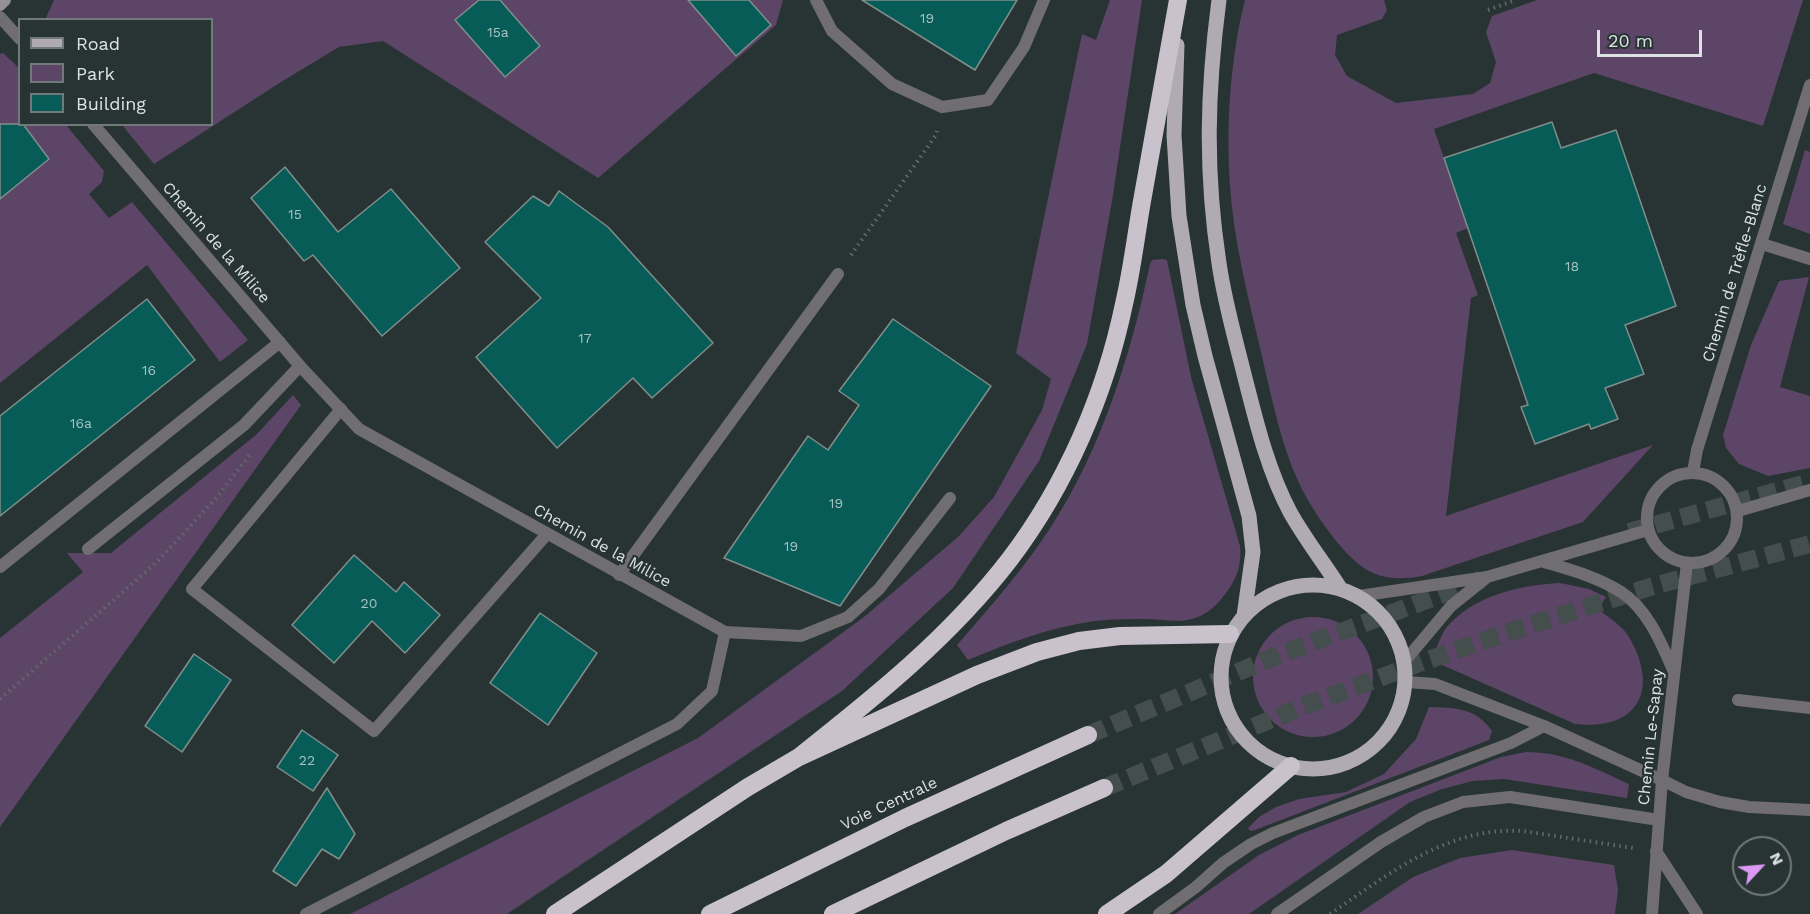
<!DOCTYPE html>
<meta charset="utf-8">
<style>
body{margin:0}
#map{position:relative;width:1810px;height:914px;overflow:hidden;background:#283433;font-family:"Work Sans",sans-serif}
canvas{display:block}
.legend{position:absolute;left:18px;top:18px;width:195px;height:108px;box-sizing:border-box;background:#283433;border:2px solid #707a79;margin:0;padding:8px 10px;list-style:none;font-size:18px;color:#dce3e3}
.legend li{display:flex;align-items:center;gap:12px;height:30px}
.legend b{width:30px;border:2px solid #707a79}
.north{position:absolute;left:1732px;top:836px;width:60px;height:60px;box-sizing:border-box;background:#283433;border:2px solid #707a79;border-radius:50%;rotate:64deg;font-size:16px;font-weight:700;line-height:24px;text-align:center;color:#dce3e3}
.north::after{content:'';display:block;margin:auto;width:21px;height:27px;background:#db99f5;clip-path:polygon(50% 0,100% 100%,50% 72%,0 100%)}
.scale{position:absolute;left:1597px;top:30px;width:105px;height:27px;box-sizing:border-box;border:3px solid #dce3e3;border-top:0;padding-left:8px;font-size:18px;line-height:21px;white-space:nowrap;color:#dce3e3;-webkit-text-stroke:4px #283433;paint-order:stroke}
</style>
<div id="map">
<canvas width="1810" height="914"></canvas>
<ul class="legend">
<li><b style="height:8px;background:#b0aab2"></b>Road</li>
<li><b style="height:16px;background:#5c4566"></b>Park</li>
<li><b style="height:16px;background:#075c58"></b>Building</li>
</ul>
<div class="north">N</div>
<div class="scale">20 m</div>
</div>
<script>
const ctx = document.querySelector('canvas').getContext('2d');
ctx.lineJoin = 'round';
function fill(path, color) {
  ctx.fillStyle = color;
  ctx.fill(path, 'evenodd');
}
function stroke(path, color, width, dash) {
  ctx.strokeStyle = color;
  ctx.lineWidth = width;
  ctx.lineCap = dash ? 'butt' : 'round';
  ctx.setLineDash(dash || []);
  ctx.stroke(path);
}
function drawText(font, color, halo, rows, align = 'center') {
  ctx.font = font + ' "Work Sans",sans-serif';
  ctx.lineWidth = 4.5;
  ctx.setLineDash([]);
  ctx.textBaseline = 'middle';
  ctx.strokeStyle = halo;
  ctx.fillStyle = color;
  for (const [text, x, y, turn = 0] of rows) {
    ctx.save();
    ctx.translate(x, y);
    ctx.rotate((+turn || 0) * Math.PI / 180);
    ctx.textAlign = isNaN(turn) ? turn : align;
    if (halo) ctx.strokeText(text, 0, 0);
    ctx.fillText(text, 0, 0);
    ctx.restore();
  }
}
const green = new Path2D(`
 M54 0H783L776 25 598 178 383 41 339 47 281 82 154 164 122 125 212 124V20H45Z
 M1110 0H1142L1112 201 1087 344 1039 461 953 588 842 691 507 914H350L698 738 864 617 959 536 994 497 1042 410 1051 379 1016 353 1082 34 1096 40Z
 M1245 0H1384L1387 10 1382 19 1337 35 1335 55 1347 76 1396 103 1473 94 1490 83 1496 62 1486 32 1492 16 1537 0H1803L1763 126 1594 73 1434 129 1468 228 1456 233 1478 295 1471 298 1446 516 1653 445 1583 522 1422 576C1405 579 1389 580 1373 573 1348 563 1315 515 1303 491 1281 448 1272 398 1261 352 1248 297 1234 242 1230 186 1226 125 1230 59 1245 0Z
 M3 53 19 68 20 124 66 125 104 171 102 182 89 194 109 218 132 202 248 340 220 362 147 265 0 383V54Z
 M1805 150 1810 152V234L1783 224Z
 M1162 259 1167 260 1191 377 1240 546C1242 564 1237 579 1226 593 1218 604 1208 614 1195 618 1181 623 1164 620 1149 619 1131 619 1113 619 1095 621 1050 627 1009 643 968 660L957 645C985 613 1013 581 1038 546 1097 463 1129 363 1150 264L1152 260Z
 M1809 277 1780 387 1810 396V468L1768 476 1739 464 1726 448 1723 435 1751 345 1779 281Z
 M293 395 301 405 0 827V638L83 572 67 553H111L257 434Z
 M1560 583 1589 589 1606 597 1598 609C1608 617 1623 626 1629 637 1660 690 1638 731 1575 724L1440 664 1434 653C1438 645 1441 635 1446 628 1474 595 1520 585 1560 583Z
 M1253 677a60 60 0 1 1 120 0a60 60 0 1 1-120 0Z
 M1429 707C1455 708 1475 707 1492 731L1489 740 1255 830 1250 831 1248 828 1259 817 1276 807 1299 799 1346 792 1384 774 1416 739Z
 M1526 752C1566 752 1593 768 1629 784L1627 798 1504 779 1473 781 1442 789 1410 802 1249 914H1175L1259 855 1298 835 1501 757Z
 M1512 850 1614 865 1618 890 1615 914H1358L1413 877 1460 858Z`);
const building = new Path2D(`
 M479 0H500L540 46 505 77 455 20Z
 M688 0H749L771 25 736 56Z
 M862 0H1017L975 70Z
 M1552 122 1561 148 1616 130 1676 306 1625 325 1644 374 1605 388 1618 419 1591 429 1589 424 1535 444 1521 407 1528 405 1444 158Z
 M0 124H23L49 159 0 199Z
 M285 167 338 232 391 189 460 268 382 336 313 255 304 261 251 198Z
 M559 191 608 227 713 343 652 398 633 378 557 448 476 357 541 298 485 242 533 196 549 206Z
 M147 299 195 360 0 516V416Z
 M893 319 991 386 840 606 724 558 808 436 828 450 859 405 839 391Z
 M354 555 396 592 404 582 440 615 405 653 372 621 334 663 292 625Z
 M540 613 597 653 548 725 490 683Z
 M194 654 231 680 182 752 145 726Z
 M302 730 338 755 313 791 277 767Z
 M327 788 355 834 339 859 322 849 296 886 273 871Z`);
const highwayTunnel = new Path2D(`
 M1629 532 1810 482
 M1088 735 1281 654 1486 578
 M1104 788 1304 706 1425 661 1524 627 1650 587 1810 544`);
const path = new Path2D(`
 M1488 10 1516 0
 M851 255 936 135 937 131
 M0 699 157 562 218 496 252 452
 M1330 914C1389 874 1448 826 1523 831L1633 848`);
const lane = new Path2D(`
 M341 409 192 589 374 731 547 534
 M88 549 244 425 300 366
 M619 575 838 274
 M725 632 801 636 848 617 879 589 950 498
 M1406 682 1435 684 1544 726 1662 780 1686 792 1720 802 1749 807 1810 810
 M1738 700 1810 708
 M1656 851 1697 914
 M1159 914 1196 887 1223 863 1251 844 1273 833 1511 743 1544 726`);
const street = new Path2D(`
 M816 0 832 31 892 84 942 107 988 100 1024 47 1044 0
 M0 17 20 39
 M93 124 300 366 359 429 725 632 712 691 677 724 306 914
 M1762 244 1810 259
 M1693 472 1697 450 1810 85
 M1647 518a45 45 0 1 1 90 0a45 45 0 1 1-90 0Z
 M1738 511 1810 490
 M1544 562C1571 570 1598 577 1621 592 1648 609 1662 645 1674 672
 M0 567 280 342
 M1359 596 1487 577 1648 530
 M1404 662 1451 606 1486 578
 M1277 914 1381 842 1424 817 1463 802 1510 797 1659 820
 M1652 914 1662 780 1687 563`);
const secondary = new Path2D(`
 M0 5 5 0`);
const primary = new Path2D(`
 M1219 0C1207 91 1205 172 1219 263 1224 299 1234 334 1243 370 1255 417 1267 469 1290 512 1305 539 1324 563 1340 588
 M1177 45 1174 135 1179 216 1193 305 1205 356 1249 516 1253 552 1244 616
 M1221 677a92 92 0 1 1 184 0a92 92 0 1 1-184 0Z`);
const highway = new Path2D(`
 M799 757C875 697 950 637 1010 559 1066 485 1105 395 1124 304 1132 270 1136 235 1142 201 1154 134 1166 67 1178 0
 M555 914 748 787 799 757 977 675 1037 652 1079 641 1120 636 1230 634
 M710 914 905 818 1088 735
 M833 914 1006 831 1104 788
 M1107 914 1166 874 1291 766`);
const numberNames = [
 ["19",927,19],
 ["15a",498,33],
 ["15",295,215],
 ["18",1572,267],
 ["17",585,339],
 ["16",149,371],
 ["16a",81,424],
 ["19",836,504],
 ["19",791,547],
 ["20",369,604],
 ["22",307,761]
];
const streetNames = [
 ["Chemin de la Milice",216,243,49],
 ["Chemin de Trèfle-Blanc",1735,273,-73],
 ["Chemin de la Milice",602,546,29],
 ["Chemin Le-Sapay",1651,737,-84],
 ["Voie Centrale",889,804,-25]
];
fill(green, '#5c4566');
fill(building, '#075c58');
stroke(building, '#808e8c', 1.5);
stroke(highwayTunnel, '#434e4d', 18, [18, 9]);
stroke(path, '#616c6b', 4, [1.5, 4.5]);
stroke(lane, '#716e72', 12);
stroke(street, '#716e72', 12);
stroke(secondary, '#949096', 12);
stroke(primary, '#b0aab2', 15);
stroke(highway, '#c9c2cc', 18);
drawText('14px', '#a7c1c0', null, numberNames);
drawText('16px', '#dce3e3', '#283433', streetNames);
</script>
